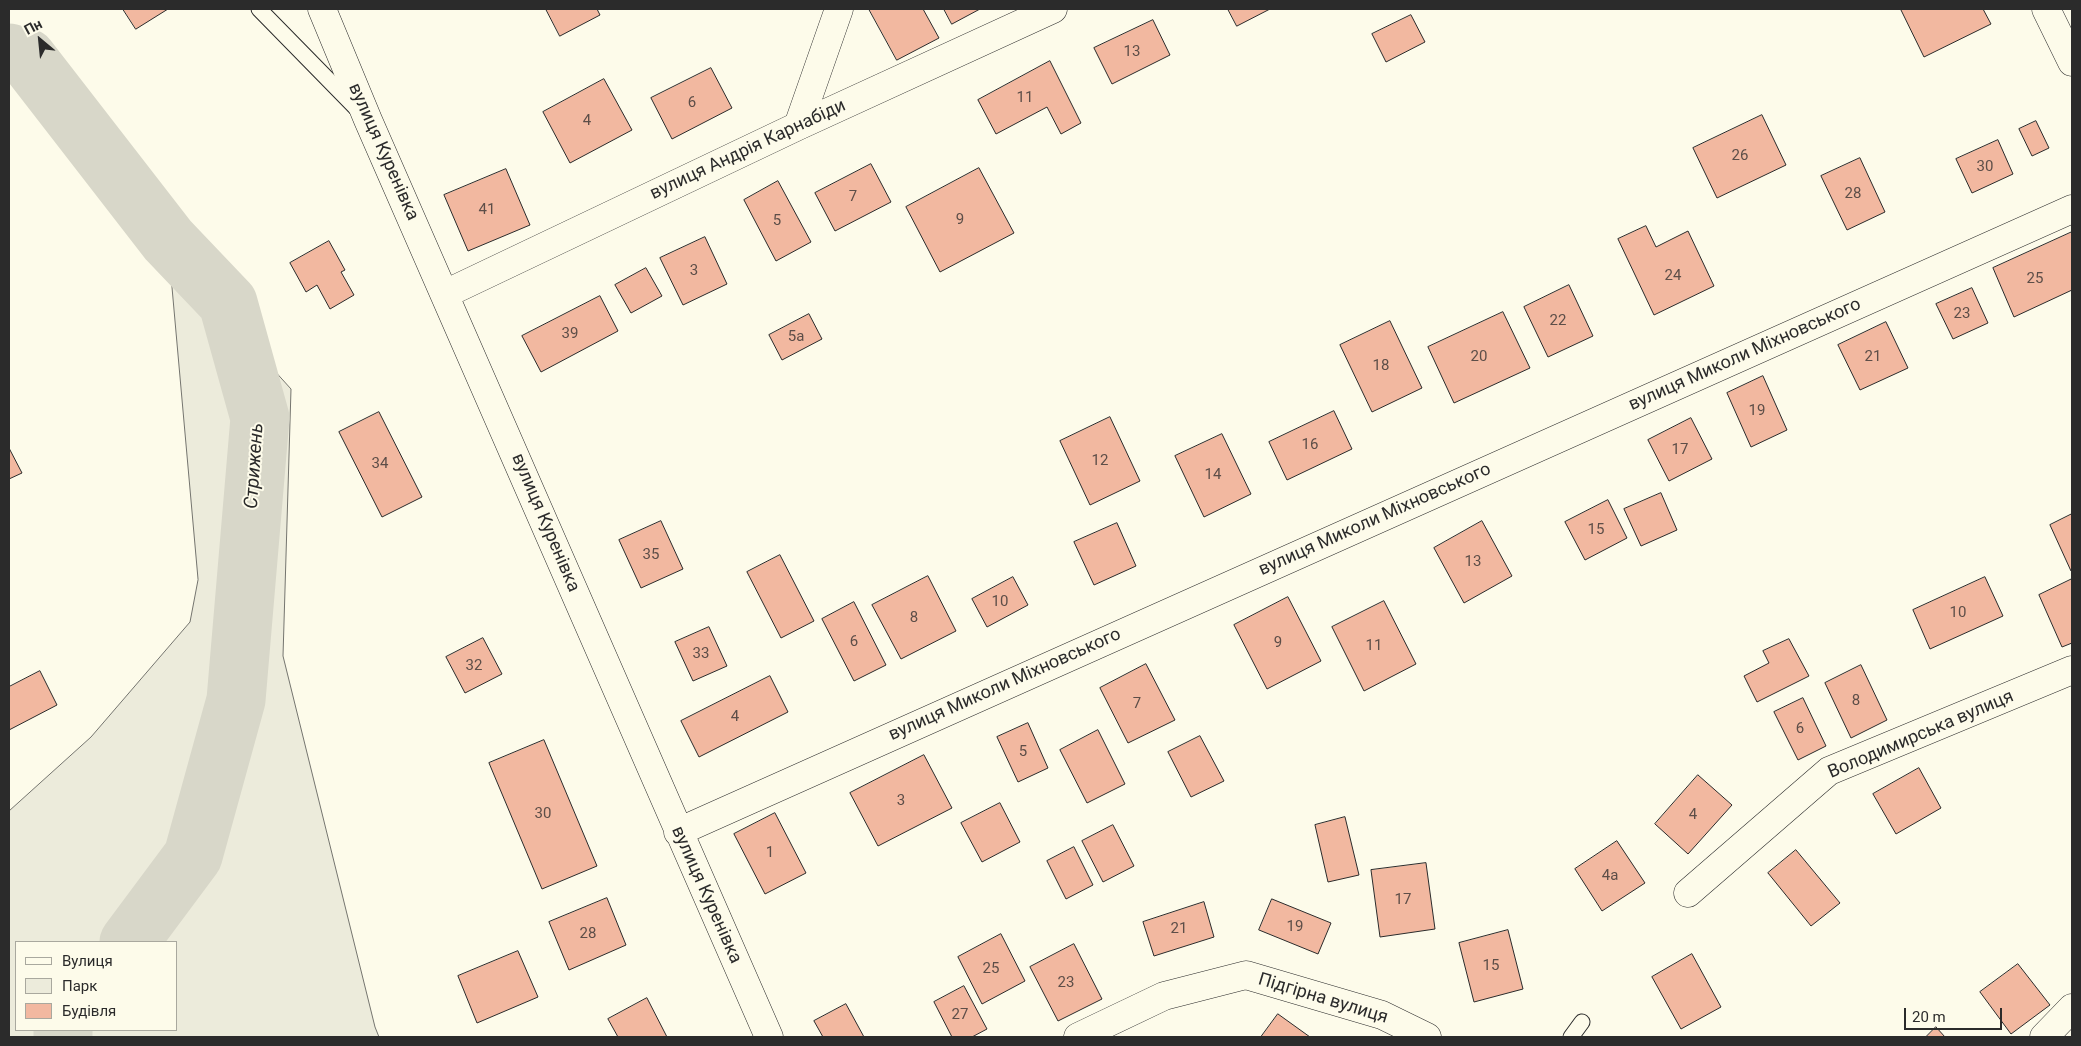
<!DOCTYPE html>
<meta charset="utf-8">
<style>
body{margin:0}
#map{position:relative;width:2081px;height:1046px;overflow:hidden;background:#fdfbea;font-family:Roboto,sans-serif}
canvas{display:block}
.frame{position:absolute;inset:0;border:10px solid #2b2b2b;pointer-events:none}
.legend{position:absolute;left:15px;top:941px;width:162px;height:90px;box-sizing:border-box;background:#fdfbea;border:1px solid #a9a89e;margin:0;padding:6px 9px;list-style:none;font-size:15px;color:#2b2b2b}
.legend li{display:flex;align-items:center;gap:10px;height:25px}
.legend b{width:25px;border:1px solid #a9a89e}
.north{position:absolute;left:15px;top:15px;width:50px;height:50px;-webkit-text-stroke:4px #fdfbea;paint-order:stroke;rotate:332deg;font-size:14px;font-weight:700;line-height:20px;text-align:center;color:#2b2b2b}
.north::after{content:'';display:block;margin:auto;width:18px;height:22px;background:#2b2b2b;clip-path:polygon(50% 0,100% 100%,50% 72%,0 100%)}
.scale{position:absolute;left:1904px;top:1008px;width:98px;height:22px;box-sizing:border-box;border:2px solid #2b2b2b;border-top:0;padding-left:6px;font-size:15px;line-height:18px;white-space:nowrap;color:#2b2b2b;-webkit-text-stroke:4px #fdfbea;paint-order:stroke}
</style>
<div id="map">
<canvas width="2081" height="1046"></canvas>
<div class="frame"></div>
<ul class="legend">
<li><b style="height:6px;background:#fdfbea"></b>Вулиця</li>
<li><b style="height:14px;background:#ecebdb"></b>Парк</li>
<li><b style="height:14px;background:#f2b8a0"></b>Будівля</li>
</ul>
<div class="north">Пн</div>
<div class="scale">20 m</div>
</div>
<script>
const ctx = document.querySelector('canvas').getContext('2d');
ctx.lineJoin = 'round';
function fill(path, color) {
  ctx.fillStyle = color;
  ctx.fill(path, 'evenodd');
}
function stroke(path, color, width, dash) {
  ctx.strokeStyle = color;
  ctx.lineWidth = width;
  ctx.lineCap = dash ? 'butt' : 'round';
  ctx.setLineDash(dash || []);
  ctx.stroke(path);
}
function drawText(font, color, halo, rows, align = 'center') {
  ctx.font = font + ' Roboto,sans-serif';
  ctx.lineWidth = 4;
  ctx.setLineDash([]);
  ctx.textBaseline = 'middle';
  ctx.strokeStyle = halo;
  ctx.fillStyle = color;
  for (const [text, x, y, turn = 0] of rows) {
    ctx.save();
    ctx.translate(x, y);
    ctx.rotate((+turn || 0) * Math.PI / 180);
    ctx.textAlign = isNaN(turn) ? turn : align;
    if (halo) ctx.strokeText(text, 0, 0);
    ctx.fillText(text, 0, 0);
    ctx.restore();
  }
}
const green = new Path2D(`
 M168 240 234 326 291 389 283 656 375 1027 379 1037H9V811L91 737 190 622 198 580ZM16 942H176V1030H16Z`);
const river = new Path2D(`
 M9 53 27 58 168 240 228 303 260 418 236 700 193 856 129 942
 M63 1037V1030`);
const building = new Path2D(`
 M123 9H168L136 29Z
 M546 9H597L600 15 560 36Z
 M869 9H923L939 38 897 60Z
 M944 9H980L952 24Z
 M1228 9H1270L1237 26Z
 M1904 9H1983L1991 24 1924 57 1901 10Z
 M1411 15 1425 42 1386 62 1372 34Z
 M1153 20 1170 55 1112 84 1094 48Z
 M1050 61 1081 123 1061 134 1047 107 996 134 978 100Z
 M711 68 732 108 672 139 651 98Z
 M604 79 632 130 570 163 543 112Z
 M1762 115 1786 165 1717 198 1693 148Z
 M2036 121 2049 148 2032 156 2019 129Z
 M1998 140 2013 174 1972 193 1956 159Z
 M1860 158 1885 212 1847 230 1821 176Z
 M871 164 891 202 835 231 815 193Z
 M979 168 1014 233 940 272 906 207Z
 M506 169 530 225 468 251 444 195Z
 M778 181 811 242 776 261 744 200Z
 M1646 226 1656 247 1688 231 1714 286 1654 315 1618 239Z
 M2072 232V290L2014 317 1993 268Z
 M705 237 727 284 683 305 660 258Z
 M329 241 345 270 341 272 354 295 330 309 317 285 306 292 290 263Z
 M646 268 662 296 631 313 615 285Z
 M1569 285 1593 336 1548 357 1524 307Z
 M1972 288 1988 323 1953 339 1936 304Z
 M600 296 618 331 541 372 522 336Z
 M1503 312 1530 368 1454 403 1428 347Z
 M809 314 822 339 782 360 769 335Z
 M1390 321 1422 388 1372 412 1340 345Z
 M1886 322 1908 368 1860 390 1838 345Z
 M1763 376 1787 430 1751 447 1727 393Z
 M1334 411 1352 449 1287 480 1269 442Z
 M379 412 422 497 382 517 339 432Z
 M1110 417 1140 481 1090 505 1060 441Z
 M1691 418 1712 459 1669 481 1648 440Z
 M1222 434 1251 494 1204 517 1175 456Z
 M9 448 22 473 9 479Z
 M1661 493 1677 530 1641 546 1624 509Z
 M1608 500 1627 538 1585 560 1565 522Z
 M2072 514V571H2071L2050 525Z
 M661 521 683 569 641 588 619 540Z
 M1482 521 1512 576 1464 603 1434 548Z
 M1117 523 1136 566 1094 585 1074 542Z
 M780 555 814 621 781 638 747 572Z
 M928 576 956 631 901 659 872 605Z
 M1013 577 1028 605 987 627 972 599Z
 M1985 577 2003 616 1930 649 1913 610Z
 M2072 579V643L2062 647 2039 595Z
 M1288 597 1321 661 1267 689 1234 625Z
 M1384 601 1416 664 1364 691 1332 627Z
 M854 602 886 665 854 681 822 619Z
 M709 627 727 666 693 681 675 642Z
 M483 638 502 674 465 693 446 657Z
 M1789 639 1809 676 1757 702 1744 676 1769 663 1763 651Z
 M1146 664 1175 720 1128 743 1100 688Z
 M1861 665 1887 720 1851 738 1825 683Z
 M40 671 57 705 9 730V687Z
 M770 676 788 712 699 757 681 721Z
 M1803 698 1826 746 1798 760 1774 712Z
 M1028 723 1048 768 1018 782 997 737Z
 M1098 730 1125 784 1087 803 1060 750Z
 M1200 736 1224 781 1191 797 1168 752Z
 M544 740 597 866 542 889 489 763Z
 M924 755 952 808 878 846 850 793Z
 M1919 768 1941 808 1896 834 1873 794Z
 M1698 775 1732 805 1688 854 1655 824Z
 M1000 803 1020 842 982 862 961 823Z
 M775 813 806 873 765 894 734 834Z
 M1345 817 1359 875 1328 882 1315 825Z
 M1113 825 1134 866 1103 882 1082 841Z
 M1617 841 1645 883 1602 911 1575 869Z
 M1074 847 1093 885 1066 899 1047 861Z
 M1796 850 1840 903 1811 926 1768 873Z
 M1426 863 1435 929 1380 937 1371 870Z
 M607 898 626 945 569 970 549 922Z
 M1272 899 1331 923 1318 954 1259 930Z
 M1204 902 1214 937 1154 956 1143 922Z
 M1508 930 1523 989 1474 1002 1459 943Z
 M1001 934 1025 981 982 1004 958 957Z
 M1074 944 1102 999 1058 1021 1030 967Z
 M518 951 538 997 477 1023 458 976Z
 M1692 954 1721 1007 1681 1029 1652 977Z
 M2018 964 2050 1005 2011 1034 1980 992Z
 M964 986 987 1029 972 1037H952L934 1002Z
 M647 998 667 1037H618L608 1019Z
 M846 1004 864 1037H823L814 1021Z
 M1278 1014 1310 1037H1261Z
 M1936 1027 1945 1037H1926Z`);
const service = new Path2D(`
 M259 9 356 108
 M1571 1037 1582 1022`);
const minor = new Path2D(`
 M322 9 368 120 769 1037
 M2046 9 2072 62
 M798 126 839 9
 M445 294 798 126 1053 9
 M678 832 2072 209
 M1688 893 1829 771 2072 670
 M1078 1037 1164 996 1246 975 1382 1015 1427 1037
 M2044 1037 2072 1008`);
const numberNames = [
 ["13",1132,52],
 ["11",1025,98],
 ["6",692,103],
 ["4",587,121],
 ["26",1740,156],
 ["30",1985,167],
 ["28",1853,194],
 ["7",853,197],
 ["41",487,210],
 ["9",960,220],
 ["5",777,221],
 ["3",694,271],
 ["24",1673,276],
 ["25",2035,279],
 ["23",1962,314],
 ["22",1558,321],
 ["39",570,334],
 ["5а",796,337],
 ["20",1479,357],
 ["21",1873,357],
 ["18",1381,366],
 ["19",1757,411],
 ["16",1310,445],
 ["17",1680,450],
 ["12",1100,461],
 ["34",380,464],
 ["14",1213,475],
 ["15",1596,530],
 ["35",651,555],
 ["13",1473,562],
 ["10",1000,602],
 ["10",1958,613],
 ["8",914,618],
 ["6",854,642],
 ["9",1278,643],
 ["11",1374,646],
 ["33",701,654],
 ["32",474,666],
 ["8",1856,701],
 ["7",1137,704],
 ["4",735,717],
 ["6",1800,729],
 ["5",1023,752],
 ["3",901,801],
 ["30",543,814],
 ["4",1693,815],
 ["1",770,853],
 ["4а",1610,876],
 ["17",1403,900],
 ["19",1295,927],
 ["21",1179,929],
 ["28",588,934],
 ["15",1491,966],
 ["25",991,969],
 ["23",1066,983],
 ["27",960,1015]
];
const streetNames = [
 ["вулиця Андрія Карнабіди",748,150,-25],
 ["вулиця Куренівка",383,152,66],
 ["вулиця Миколи Міхновського",1745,355,-24],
 ["вулиця Миколи Міхновського",1375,520,-24],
 ["вулиця Куренівка",545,523,67],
 ["вулиця Миколи Міхновського",1005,685,-24],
 ["Володимирська вулиця",1921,735,-23],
 ["вулиця Куренівка",706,895,66],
 ["Підгірна вулиця",1323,999,17]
];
const waterNames = [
 ["Стрижень",255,466,-86]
];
fill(green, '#ecebdb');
stroke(green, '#74746e', 1);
stroke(river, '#d8d7c9', 59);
fill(building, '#f2b8a0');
stroke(building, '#2b2b2b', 1);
stroke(service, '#2b2b2b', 17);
stroke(minor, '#2b2b2b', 29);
stroke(service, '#fdfbea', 15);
stroke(minor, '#fdfbea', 28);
drawText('15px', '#5d4e48', null, numberNames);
drawText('18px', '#2b2b2b', '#fdfbea', streetNames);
drawText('italic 19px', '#2b2b2b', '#fdfbea', waterNames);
</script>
